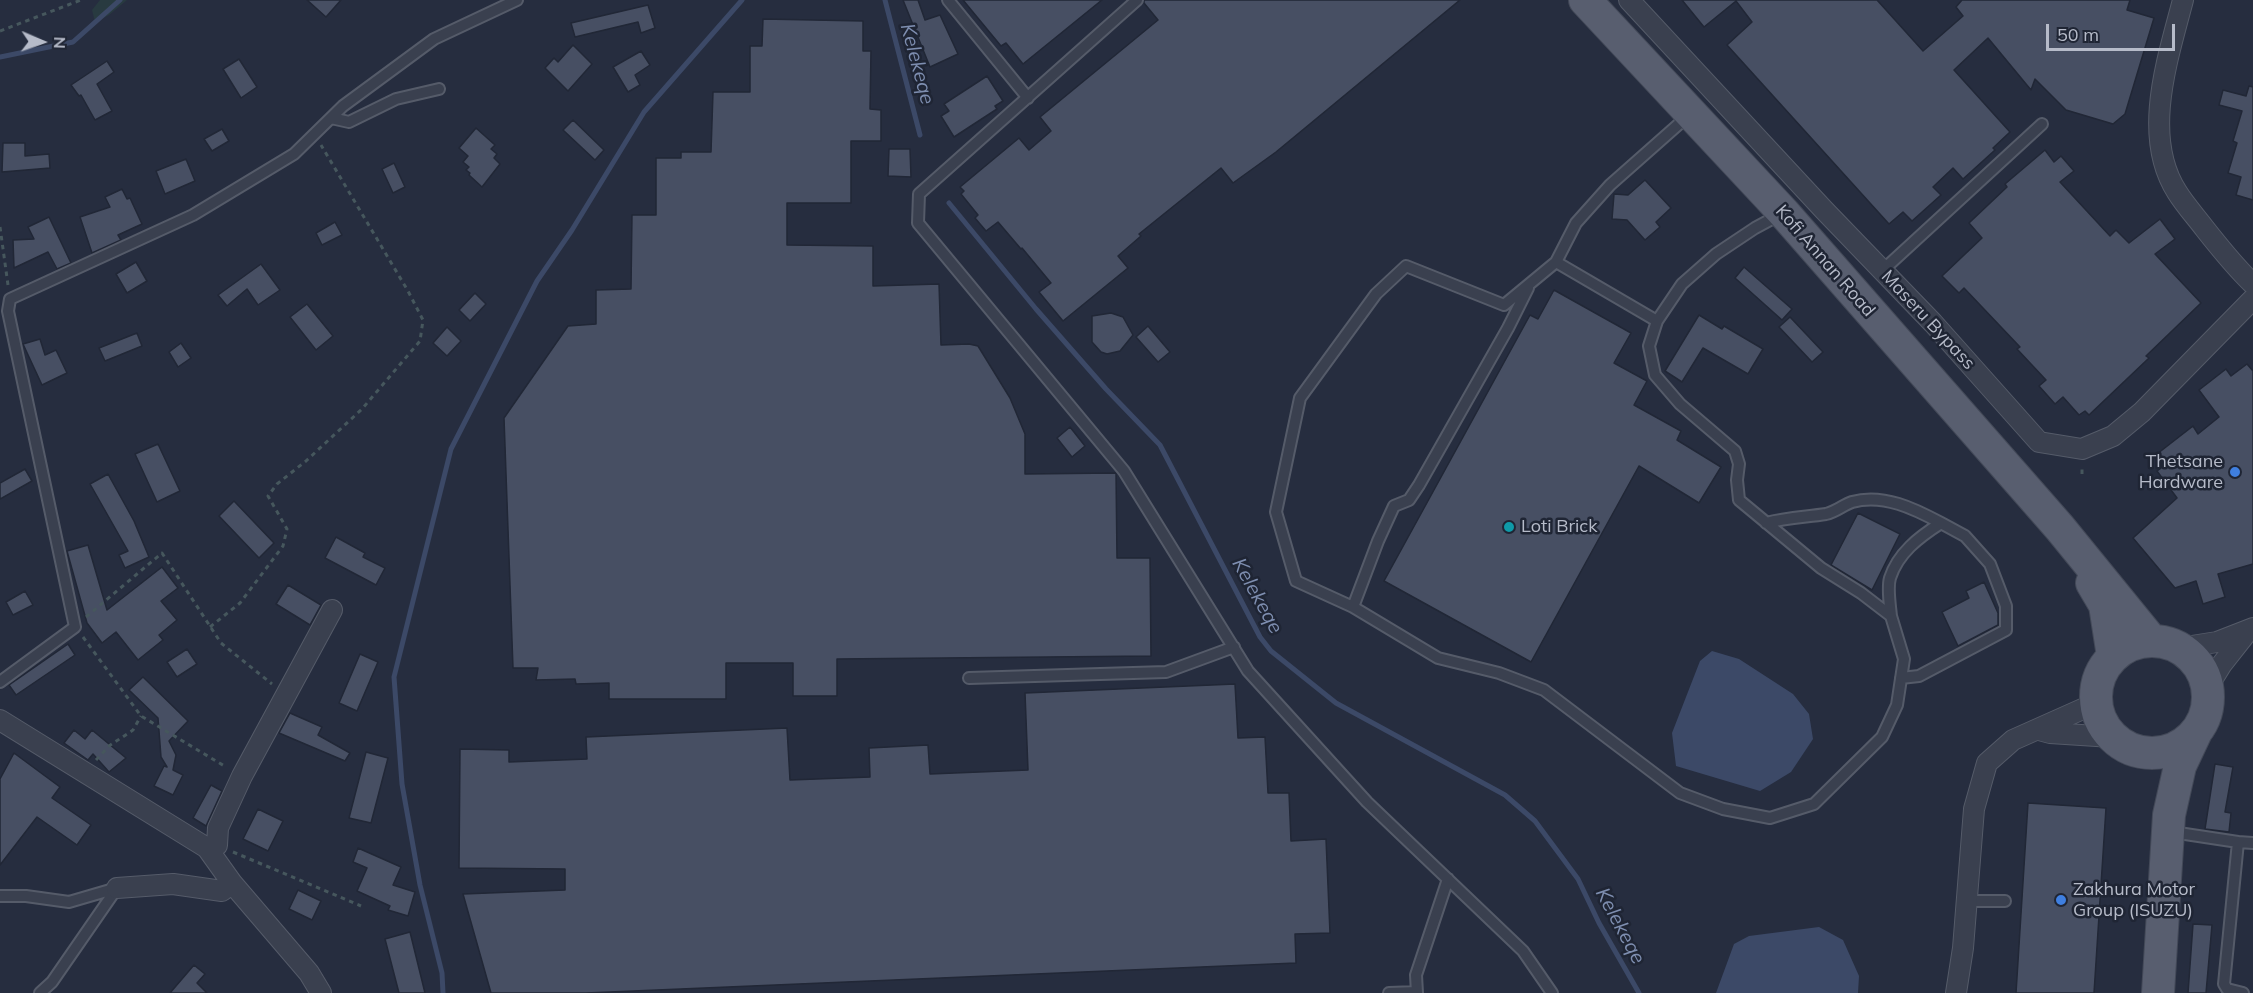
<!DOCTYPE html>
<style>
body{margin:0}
#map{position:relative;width:2253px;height:993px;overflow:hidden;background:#262d3f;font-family:Mulish,sans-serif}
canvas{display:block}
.north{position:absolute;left:12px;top:12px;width:60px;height:60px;-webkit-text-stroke:4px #1f2534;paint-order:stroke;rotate:92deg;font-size:16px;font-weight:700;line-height:24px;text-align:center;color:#b6bbc9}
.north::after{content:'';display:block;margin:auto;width:21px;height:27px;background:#b6bbc9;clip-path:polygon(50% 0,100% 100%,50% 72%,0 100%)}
.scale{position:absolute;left:2046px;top:24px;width:129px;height:27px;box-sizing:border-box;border:3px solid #b6bbc9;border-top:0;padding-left:8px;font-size:18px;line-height:21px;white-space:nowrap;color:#b6bbc9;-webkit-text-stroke:4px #1f2534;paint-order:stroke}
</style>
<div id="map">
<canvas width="2253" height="993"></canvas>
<div class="north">N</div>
<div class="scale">50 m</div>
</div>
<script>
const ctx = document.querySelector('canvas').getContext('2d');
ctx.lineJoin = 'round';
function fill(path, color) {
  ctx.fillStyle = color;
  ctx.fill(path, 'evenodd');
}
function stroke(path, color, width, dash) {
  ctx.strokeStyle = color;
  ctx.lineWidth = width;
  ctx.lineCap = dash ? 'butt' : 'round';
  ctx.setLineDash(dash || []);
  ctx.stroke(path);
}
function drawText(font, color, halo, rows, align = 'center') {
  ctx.font = font + ' Mulish,sans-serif';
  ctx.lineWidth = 5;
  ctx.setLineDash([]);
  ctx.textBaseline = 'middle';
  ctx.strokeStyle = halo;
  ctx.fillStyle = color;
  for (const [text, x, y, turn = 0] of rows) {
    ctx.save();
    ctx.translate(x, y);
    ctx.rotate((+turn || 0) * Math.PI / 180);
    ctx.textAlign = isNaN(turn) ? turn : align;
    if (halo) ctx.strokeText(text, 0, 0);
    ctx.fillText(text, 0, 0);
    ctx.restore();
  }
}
const green = new Path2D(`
 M100 0H127L109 15 95 22 92 10Z`);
const water = new Path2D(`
 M1712 651 1739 659 1793 694 1809 714 1813 739 1791 772 1760 791 1676 766 1672 733 1700 661Z
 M1819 927 1843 940 1859 976 1858 993H1716L1734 944 1749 936Z`);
const stream = new Path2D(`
 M885 0 920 135
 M0 57 73 42 120 0
 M949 203 1036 309 1106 389 1160 445 1260 637 1271 651 1336 703 1505 795 1535 821 1578 879 1599 923 1639 993
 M443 993 442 973 420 885 402 784 394 677 451 449 537 281 572 230 644 112 742 0`);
const building = new Path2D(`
 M307 0H341L326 17Z
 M903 0H918L925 20 940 15 958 54 930 67Z
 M963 0H1102L1023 64 1006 43 1001 46Z
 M1144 0H1460L1276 152 1233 183 1221 168 1139 234 1141 236 1118 256 1128 268 1063 321 1039 292 1051 283 1022 248 1021 249 998 222 986 231 975 218 978 215 961 194 964 191 960 187 1019 138 1029 150 1051 131 1040 117 1158 20 1144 3Z
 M1682 0H1877L1923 51 1963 16 1956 7 1962 0H2130L2127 10 2154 18 2125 114 2113 124 2066 110 2035 79 2031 90 1988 38 1954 70 2010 132 1993 148 1995 150 1963 179 1953 168 1933 187 1941 195 1912 221 1903 212 1889 224 1727 45 1752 22 1736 1 1704 27Z
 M648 5 655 28 641 33 638 22 575 37 571 23Z
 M763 19 863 21V51H871L870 109 881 110V141H851V203H787V245L873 246V286L939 284 941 345 969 344 978 346 1010 398 1025 434V474L1116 473 1117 558H1150L1151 656 837 659V696H793V663H726V699H609V683L576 684 575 679 536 680 538 668H513L504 418 568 326 596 324V290L631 289 632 215H656V158H681V152H711L713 92H750V46H762Z
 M573 45 592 64 568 91 545 68 554 58 558 62Z
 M641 51 650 65 635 75 640 85 628 92 613 67Z
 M239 59 257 87 241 98 223 69Z
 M107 61 114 72 97 84 112 111 95 120 81 95 79 96 71 85Z
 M987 76 1003 101 995 106 997 109 954 137 941 116 949 111 944 104Z
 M2249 86 2253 87V200L2236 195 2241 177 2228 173 2237 143 2233 141 2242 111 2219 105 2223 90 2246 96Z
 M573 120 604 150 595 160 563 130Z
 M476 128 495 145 491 149 497 154 494 158 500 164 482 187 469 175 470 173 466 170 469 167 463 162 468 156 459 148Z
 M222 129 229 141 212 151 204 139Z
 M3 143H25V156L49 154 50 168 2 172Z
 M889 149H910L911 177 888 176Z
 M2045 150 2054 162 2061 156 2074 171 2060 182 2110 236 2116 230 2129 243 2160 219 2175 239 2155 254 2201 303 2146 356 2149 358 2089 415 2085 411 2079 415 2063 397 2055 404 2039 386 2046 380 2017 349 2020 347 1964 288 1959 293 1942 276 1982 238 1969 223 2007 187 2005 184Z
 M186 159 195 181 165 194 156 171Z
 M394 163 405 187 393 193 382 169Z
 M1645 180 1671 208 1656 222 1660 227 1645 240 1627 220 1612 219 1614 194 1628 195Z
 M122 189 127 199 130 198 142 224 118 235 121 240 92 253 80 217 110 207 105 197Z
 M49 217 71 263 57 269 48 252 14 268 13 240 34 239 28 227Z
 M335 222 342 235 322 245 316 233Z
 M136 262 147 281 127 293 116 274Z
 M261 264 280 290 258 305 247 289 227 306 218 295Z
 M1744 267 1792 309 1782 320 1735 278Z
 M1554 290 1631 333 1614 363 1647 381 1634 405 1681 431 1677 440 1721 467 1699 503 1639 466 1531 662 1384 581 1530 315 1538 319Z
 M475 293 486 304 470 321 459 310Z
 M307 304 333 336 316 350 290 317Z
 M1111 313 1123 317 1133 335 1120 351 1107 354 1101 352 1092 342V316Z
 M1699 315 1722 329 1724 326 1763 349 1748 374 1703 348 1682 382 1665 371Z
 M1790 317 1823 352 1812 362 1779 327Z
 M1148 326 1170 352 1158 362 1136 337Z
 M447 327 461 341 447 356 433 343Z
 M137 333 142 346 105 361 99 348Z
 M40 339 45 355 56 350 67 373 42 385 23 344Z
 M181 343 191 358 178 367 169 352Z
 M2247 364 2253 371V564L2218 574 2225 597 2203 604 2196 581 2175 588 2133 538 2177 498 2157 471 2165 465 2157 454 2193 426 2198 434 2219 417 2199 390 2226 369 2231 376Z
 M1070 427 1085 446 1072 457 1057 438Z
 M158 444 180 491 157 502 135 454Z
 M25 469 32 481 0 499V483Z
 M108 474 134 521 149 557 125 568 119 555 128 551 90 484Z
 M234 501 274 543 259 558 219 516Z
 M1858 513 1900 534 1872 590 1831 565Z
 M336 537 365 553 363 557 385 568 376 585 325 558Z
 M88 545 107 610 162 567 178 588 161 601 177 620 159 635 163 640 138 660 116 632 102 643 87 623 67 551Z
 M1984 582 1998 613V625L1958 646 1942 612 1969 598 1966 591Z
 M288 585 321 605 310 625 276 604Z
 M25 591 33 605 13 615 6 602Z
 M68 644 75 655 16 695 9 685Z
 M187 649 197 664 177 677 167 662Z
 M360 654 378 662 357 711 339 703Z
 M143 677 188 721 169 741 176 755 173 770 183 775 173 795 154 786 164 766 167 767 161 757 158 718 129 690Z
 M1235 684 1238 738 1265 737 1268 793H1289L1291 841 1326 839 1330 933 1295 934 1296 963 586 993H491L463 894 565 890V869L459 868 460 749 509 750V762L587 759 586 737 787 728 790 780 870 777 869 748 928 745 930 774 1028 770 1025 693Z
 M290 713 322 727 318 735 350 753 345 761 279 733Z
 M74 730 85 739 92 730 126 758 109 772 93 754 88 760 64 743Z
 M366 752 388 758 371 823 349 818Z
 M14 753 60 787 52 798 91 825 77 845 37 817 0 865V779Z
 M2215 764 2233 767 2225 812 2231 813 2229 832 2205 829Z
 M211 785 222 791 206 826 193 818Z
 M2028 803 2106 808 2094 993H2016Z
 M258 809 283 821 268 851 243 839Z
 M358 848 401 867 393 885 415 892 408 916 388 910 390 906 357 891 367 868 353 862Z
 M298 890 321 901 312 920 289 909Z
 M2193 924 2212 925 2206 993H2188Z
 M410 932 425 993H399L385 939Z
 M194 965 205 974 197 983 207 993H170Z`);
const path = new Path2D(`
 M0 31 81 0
 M0 227 8 285
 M2082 474V466
 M86 617 162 553 221 643 272 684
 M210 627 240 603 283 546 287 529 268 496 277 484 306 461 362 409 420 341 423 320 408 291 321 145
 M83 637 141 716 226 767
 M96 760 109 746 133 730 141 716
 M233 852 361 906`);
const lane = new Path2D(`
 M948 0 1028 98
 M1137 0 919 194 918 223 1124 471 1248 671 1367 802 1523 951 1552 993
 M1688 116 1610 185 1576 223 1556 262 1504 305 1406 266 1376 294 1300 398 1276 512 1296 581 1353 607 1438 658 1499 673 1544 690 1680 793 1723 809 1770 818 1814 804 1882 737 1897 705 1904 659 1891 616 1861 593 1821 568 1739 500 1737 480 1739 464 1735 451 1680 404 1655 375 1649 346 1657 321 1682 284 1716 254 1755 228 1781 214
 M331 118 349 122 396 99 439 89
 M1556 262 1657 321
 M1882 271 2042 124
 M1766 523C1786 518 1806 517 1826 514 1836 512 1843 505 1852 502 1883 493 1915 509 1941 523
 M1353 607 1378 541 1394 506 1409 500 1419 485 1508 328 1528 288
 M1891 616C1890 605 1887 588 1890 578 1898 553 1919 537 1941 523L1965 536 1990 564 2006 606V630L1919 676 1901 678
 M969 678 1166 672 1234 647
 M0 682 75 627 8 311 10 299 193 215 294 154 343 106 434 39 517 0
 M2172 832 2238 842 2224 984 2227 989 2243 993
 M2238 842 2253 843
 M0 896H26L69 902 117 888
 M1968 901H2005
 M40 993 52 982 117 888
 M1389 993 1417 992
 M1417 993 1416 975 1448 879`);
const street = new Path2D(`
 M1629 0 1824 210 1933 323 2039 442 2082 449 2113 436 2142 412 2253 299
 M2183 0C2168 58 2141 136 2177 192 2185 205 2196 217 2205 229 2220 248 2235 267 2253 284
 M2179 648 2217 642 2253 628
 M2207 688 2222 664 2248 631
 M0 720 207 848 232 883 309 973 321 993
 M2039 730 2050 733 2112 737
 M207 848 217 845 218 828 242 776 332 610
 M117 888 173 884 222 891 232 883
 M1956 993 1963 948 1974 809 1987 763 2013 740 2096 703`);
const primary = new Path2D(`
 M1585 0 1784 213 2060 528 2152 641
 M2092 583 2105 605 2113 656
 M2096 697a56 56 0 1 1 112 0a56 56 0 1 1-112 0Z
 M2158 993 2169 815 2180 766 2196 732`);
const markers = [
 [2235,472,6,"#3f7fe0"],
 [1509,527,6,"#0f9aa8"],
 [2061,900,6,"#3f7fe0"]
];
const streetNames = [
 ["Kofi Annan Road",1825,261,49],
 ["Maseru Bypass",1928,320,47]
];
const poiNames = [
 ["Thetsane",2223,462,"right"],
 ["Hardware",2223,483,"right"],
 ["Loti Brick",1521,527],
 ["Zakhura Motor",2073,890],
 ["Group (ISUZU)",2073,911]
];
const waterNames = [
 ["Kelekeqe",917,64,75],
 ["Kelekeqe",1257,596,61],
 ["Kelekeqe",1620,926,62]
];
fill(green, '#283a40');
fill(water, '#3c4967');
stroke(stream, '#3c4967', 5);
fill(building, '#474f63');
stroke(building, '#212736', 1.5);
stroke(lane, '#555b69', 14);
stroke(street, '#555b69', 22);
stroke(primary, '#434958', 34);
stroke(path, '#46575d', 3, [4.5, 4.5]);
stroke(lane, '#3a404f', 10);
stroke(street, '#3a404f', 20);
stroke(primary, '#585e6f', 32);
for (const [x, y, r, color] of markers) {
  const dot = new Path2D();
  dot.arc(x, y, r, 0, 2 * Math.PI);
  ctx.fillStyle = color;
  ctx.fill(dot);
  stroke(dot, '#1f2534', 2);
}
drawText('18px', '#b6bbc9', '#1f2534', streetNames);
drawText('18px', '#b6bbc9', '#1f2534', poiNames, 'left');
drawText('italic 20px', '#7e8eb0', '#1f2534', waterNames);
</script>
